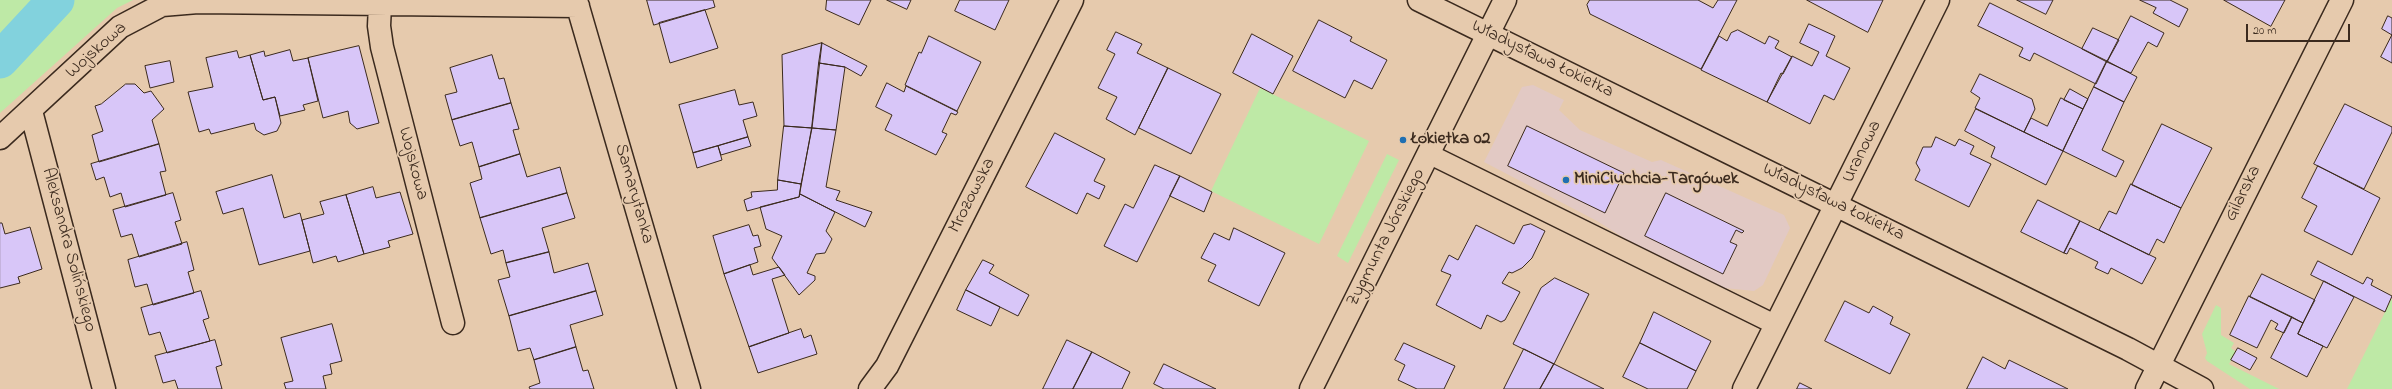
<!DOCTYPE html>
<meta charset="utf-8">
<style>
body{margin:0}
#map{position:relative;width:2392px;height:389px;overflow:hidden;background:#e6caad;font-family:"Indie Flower",sans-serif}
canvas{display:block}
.scale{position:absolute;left:2246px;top:24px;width:104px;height:18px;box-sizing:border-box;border:2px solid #3b2a1e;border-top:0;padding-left:5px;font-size:12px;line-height:14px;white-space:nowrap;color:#3b2a1e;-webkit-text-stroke:3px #e6caad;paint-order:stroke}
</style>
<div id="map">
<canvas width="2392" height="389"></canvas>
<div class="scale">20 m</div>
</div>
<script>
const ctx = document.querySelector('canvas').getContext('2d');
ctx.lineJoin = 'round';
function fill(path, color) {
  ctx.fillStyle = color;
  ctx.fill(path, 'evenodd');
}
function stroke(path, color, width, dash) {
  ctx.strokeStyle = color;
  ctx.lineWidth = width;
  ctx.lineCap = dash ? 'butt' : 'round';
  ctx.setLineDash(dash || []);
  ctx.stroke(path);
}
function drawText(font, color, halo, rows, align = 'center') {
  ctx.font = font + ' "Indie Flower",sans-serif';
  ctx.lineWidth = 3.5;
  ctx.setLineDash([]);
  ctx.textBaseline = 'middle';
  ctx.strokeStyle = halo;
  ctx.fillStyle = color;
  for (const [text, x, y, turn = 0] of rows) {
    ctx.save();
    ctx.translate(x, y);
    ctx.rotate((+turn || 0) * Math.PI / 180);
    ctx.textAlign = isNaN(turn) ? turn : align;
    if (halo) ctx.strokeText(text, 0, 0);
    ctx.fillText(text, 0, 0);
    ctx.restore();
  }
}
const built = new Path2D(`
 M1533 85 1564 100 1559 110 1580 130 1652 162 1661 160 1784 215 1790 228 1763 285 1754 291 1724 288 1640 248 1597 221 1484 162 1522 87Z`);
const green = new Path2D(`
 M0 0H41L0 46Z
 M69 0H133L117 8 0 113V72Z
 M1260 88 1369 141 1319 244 1211 191Z
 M1387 154 1399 160 1348 263 1337 256Z
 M2392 298V389H2347Z
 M2216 305 2221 308V335L2234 343 2231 348 2236 352 2229 364 2279 389H2250L2207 361 2205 358 2207 353 2202 334Z`);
const canal = new Path2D(`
 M0 60 56 0`);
const building = new Path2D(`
 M647 0H713L715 7 654 25Z
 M827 0H871L859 25 826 10Z
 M887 0H911L907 9Z
 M960 0H1009L995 30 955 11Z
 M1590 0H1698L1713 8 1718 0H1737L1701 69 1590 14 1587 5Z
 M1807 0H1883L1868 32Z
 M2017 0H2053L2046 14Z
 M2140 0H2170L2188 9 2179 27 2153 13 2156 8Z
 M2224 0H2285L2271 26Z
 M1990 3 2107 61 2096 84 2034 53 2030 61 2019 56 2023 48 1978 26Z
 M705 10 718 48 670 63 659 23Z
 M2131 16 2164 33 2157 47 2148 42 2131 73 2107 62Z
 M2388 16 2392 18V35L2382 29Z
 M1319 20 1352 37 1350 41 1387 60 1372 89 1354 80 1345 98 1293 71Z
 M1809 24 1835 36 1826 56 1850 68 1834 100 1824 95 1810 124 1767 102 1792 56 1812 66 1819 52 1800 43Z
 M2093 28 2119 40 2107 62 2082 49Z
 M1738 30 1765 44 1769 36 1779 41 1775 48 1792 57 1783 74 1781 73 1767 102 1701 70 1719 36 1727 41 1731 33Z
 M1116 32 1142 44 1137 53 1168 68 1135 135 1106 119 1117 97 1098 88 1115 54 1107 50Z
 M1252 34 1293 56 1273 94 1233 73Z
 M2392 35V63L2381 57Z
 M929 36 981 62 957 111 905 85 919 52 921 53Z
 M822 43 867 66 861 76 845 67 819 63Z
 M822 43 812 128 784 126 782 55Z
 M359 46 379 123 357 129 350 123 348 111 323 118 308 58Z
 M290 50 293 61 308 58 318 101 303 105 305 110 280 116 275 97 263 100 250 55 264 51 265 56Z
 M237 51 239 58 250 55 263 100 275 97 281 123 277 131 264 135 256 130 254 123 211 134 209 129 199 132 188 92 213 87 206 58Z
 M492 55 499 79 504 78 511 103 452 120 445 95 457 92 450 68Z
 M170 61 174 82 150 88 145 66Z
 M2107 61 2137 77 2124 102 2094 87Z
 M819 63 845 67 836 130 812 128Z
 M1168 68 1221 94 1191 154 1139 128Z
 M1980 74 2032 99 2035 109 2024 132 1975 108 1980 98 1971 92Z
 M887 83 904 92 906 86 958 112 956 115 951 113 942 132 947 134 936 155 885 130 892 115 876 107Z
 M126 84H135L144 93 151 91 164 109 152 120 159 144 99 162 92 135 103 131 95 106 101 104Z
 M2094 87 2124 102 2102 150 2124 161 2116 177 2063 151Z
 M2070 89 2088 99 2083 109 2064 100Z
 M735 90 739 105 753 102 757 116 743 120 748 137 693 153 679 105Z
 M2061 98 2083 109 2063 151 2024 132 2031 118 2047 126Z
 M511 103 519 129 513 130 520 154 479 167 472 142 460 146 452 120Z
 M2345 104 2392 127V132L2364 189 2314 164Z
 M1976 109 2063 151 2046 185 1991 157 1995 147 1965 131Z
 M2162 124 2212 148 2181 208 2132 185Z
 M784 126 812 128 801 184 778 180Z
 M1527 126 1624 173 1605 213 1508 166Z
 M812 128 836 130 826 187 840 191 836 200 872 212 865 227 800 194Z
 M1055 133 1105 159 1094 181 1105 186 1099 199 1087 193 1077 214 1026 187Z
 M748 137 751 146 721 155 718 146Z
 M1936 137 1955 146 1959 139 1974 146 1970 154 1991 164 1969 207 1915 180 1920 170 1916 163 1923 147H1931Z
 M159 144 166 171 160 172 166 195 125 207 121 193 110 197 104 177 96 180 91 164Z
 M718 146 722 160 697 168 693 153Z
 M520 154 527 177 560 167 567 193 480 218 470 183 482 179 479 167Z
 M1155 165 1180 176 1137 262 1104 246 1125 204 1133 208Z
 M2318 166 2380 198 2352 255 2304 231 2317 206 2302 198Z
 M272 175 284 218 300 213 310 251 259 265 243 208 223 214 216 192Z
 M1180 176 1212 192 1204 212 1170 196Z
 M778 180 801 184 799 197 747 211 744 200 752 197 751 192 777 190Z
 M2131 184 2181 208 2164 243 2157 239 2149 255 2099 230 2109 211 2116 214Z
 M373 187 376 198 400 192 413 234 388 241 390 247 364 254 346 195Z
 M173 193 181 220 175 222 182 244 139 257 132 234 121 237 113 210Z
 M567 193 575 218 542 228 549 252 506 263 503 250 491 254 480 218Z
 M1666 193 1744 231 1742 233 1736 230 1730 242 1737 245 1723 274 1645 236Z
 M800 194 835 212 826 231 832 239 825 253 816 254 807 273 815 276V280L799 295 772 258 782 236 766 229 760 207 799 197Z
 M346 195 364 254 338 262 336 256 313 263 302 220 324 214 320 202Z
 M2038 200 2080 221 2064 253 2021 232Z
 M2080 221 2156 258 2142 284 2111 268 2108 274 2095 268 2098 262 2070 248 2067 254 2064 253Z
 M0 223H2L5 234 30 227 42 269 18 277 20 283 0 288Z
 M1531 224 1545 231 1532 258 1522 268 1512 273 1509 272 1502 283 1520 292 1505 320 1501 322 1487 315 1481 329 1436 305 1451 275 1441 271 1449 255 1458 260 1476 225 1514 244 1523 226Z
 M749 225 753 236 758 235 761 246 754 248 758 262 724 274 713 236Z
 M1234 228 1285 253 1259 306 1208 281 1216 265 1201 258 1214 233 1229 240Z
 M187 242 194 270 188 272 194 293 153 305 147 284 135 287 128 260Z
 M549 252 554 273 588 263 596 291 509 316 498 280 510 277 506 263Z
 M983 260 994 265 989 273 1029 295 1018 316 966 290Z
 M2318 261 2363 284 2367 277 2373 280 2371 285 2392 296 2385 312 2311 275Z
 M750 265 753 275 779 267 785 275 772 279 789 333 749 347 724 274Z
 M2262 274 2315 300 2303 323 2250 297Z
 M1555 278 1589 294 1554 364 1513 344 1541 288Z
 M2324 281 2354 297 2327 348 2298 334Z
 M966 290 1000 307 991 326 957 310Z
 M201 291 209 318 203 320 210 341 167 353 160 332 149 335 141 308Z
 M596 291 603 315 570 325 576 347 534 360 530 348 518 351 509 316Z
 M2249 296 2292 317 2284 333 2275 329 2278 324 2271 320 2257 348 2230 335Z
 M1845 301 1869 313 1873 306 1893 317 1890 324 1910 334 1890 374 1825 341Z
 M1654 312 1711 341 1696 371 1640 343Z
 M2292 317 2303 323 2298 334 2323 346 2307 377 2271 358Z
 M332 324 342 361 330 364 332 374 323 376 326 389H286L284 383 293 381 281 338Z
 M801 329 804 338 811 335 817 354 758 373 749 347Z
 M215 340 222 365 216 367 222 389H178L175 380 163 383 155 356Z
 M1067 340 1092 352 1073 389H1043Z
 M1404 343 1455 366 1444 389H1417L1398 380 1405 365 1395 360Z
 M1640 343 1696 371 1687 389H1648L1623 377Z
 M576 347 583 371 588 370 594 389H530L529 387 540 383 534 360Z
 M2238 348 2257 358 2250 370 2231 360Z
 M1524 349 1554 364 1540 389H1504Z
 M1092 352 1130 372 1122 389H1073Z
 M1983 357 2005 369 2009 360 2068 389H1967Z
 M1164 364 1216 389H1164L1154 384Z
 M1554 364 1604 389H1540Z
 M1800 383 1812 389H1797Z`);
const lane = new Path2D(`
 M1429 154 1776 325`);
const street = new Path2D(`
 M576 0 689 389
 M1419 0 2128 349 2202 389
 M380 5 379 26 382 47 453 323
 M31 111 104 389
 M0 138 120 27 162 5 198 2 578 6
 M870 389 887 366 1072 0
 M1744 389 1938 0
 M2147 389 2342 0`);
const secondary = new Path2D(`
 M1311 389 1505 0`);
const markers = [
 [1403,140,4,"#1f6fb2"],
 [1566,180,4,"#1f6fb2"]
];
const streetNames = [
 ["Wojskowa",97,51,-42],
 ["Władysława Łokietka",1542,60,26],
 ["Uranowa",1863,152,-64],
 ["Wojskowa",412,164,75],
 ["Samarytanka",633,194,74],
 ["Gilarska",2244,194,-64],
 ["Mrozowska",973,196,-63],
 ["Władysława Łokietka",1833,203,26],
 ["Zygmunta Jórskiego",1387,238,-63],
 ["Aleksandra Solińskiego",68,250,75]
];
const poiNames = [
 ["Łokietka 02",1411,140],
 ["MiniCiuchcia-Targówek",1574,180]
];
fill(built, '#e2c9c4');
fill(green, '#bee9a6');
stroke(canal, '#82d2dd', 37);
fill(building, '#d8c6f8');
stroke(building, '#3b2a1e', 1);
stroke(lane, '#3b2a1e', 22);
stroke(street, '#3b2a1e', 25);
stroke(secondary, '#3b2a1e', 25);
stroke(lane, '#e6caad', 19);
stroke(street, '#e6caad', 22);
stroke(secondary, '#e6caad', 22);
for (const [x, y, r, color] of markers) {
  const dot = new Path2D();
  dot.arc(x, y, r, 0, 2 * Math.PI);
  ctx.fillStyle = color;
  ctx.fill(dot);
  stroke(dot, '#e6caad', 1.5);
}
drawText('18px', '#3b2a1e', '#e6caad', streetNames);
drawText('bold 18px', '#3b2a1e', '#e6caad', poiNames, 'left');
</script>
